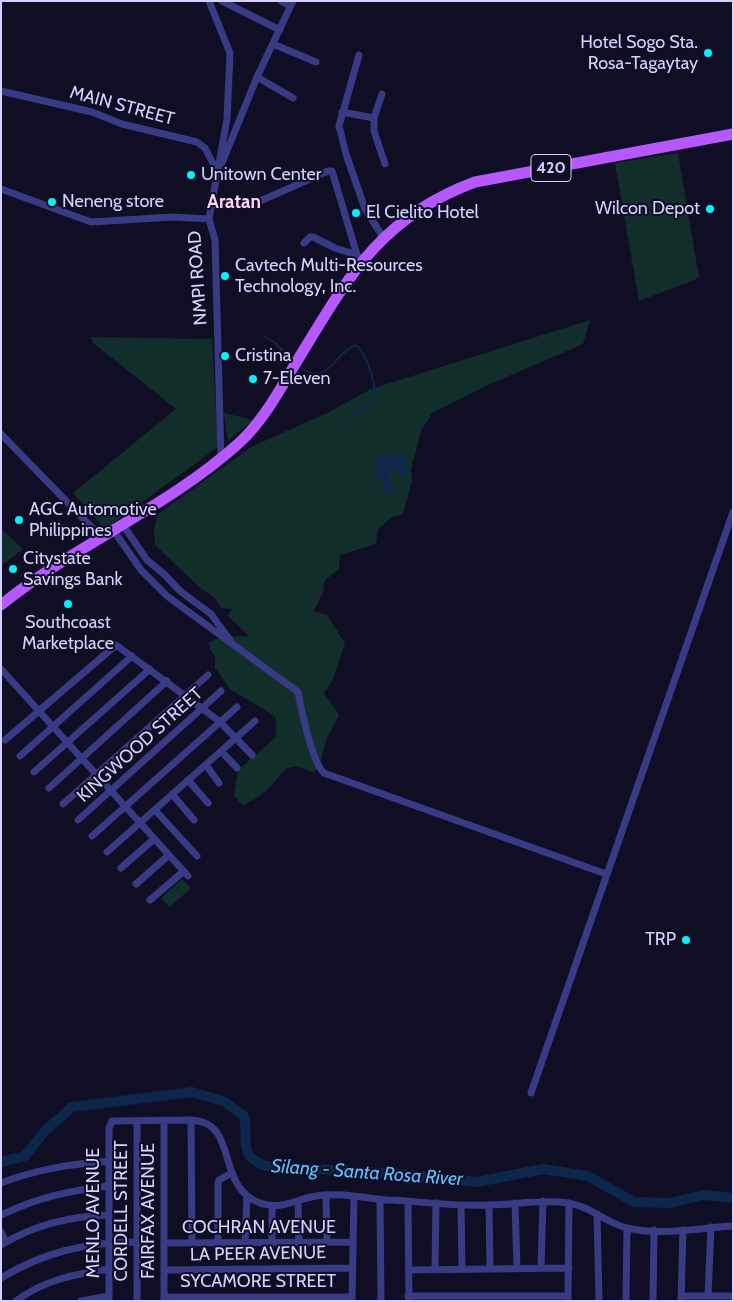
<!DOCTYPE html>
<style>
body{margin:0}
#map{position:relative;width:734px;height:1302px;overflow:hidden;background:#100e24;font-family:Cabin,sans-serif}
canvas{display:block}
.frame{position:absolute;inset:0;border:2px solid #d3d1ff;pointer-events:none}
</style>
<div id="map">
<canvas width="734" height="1302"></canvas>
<div class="frame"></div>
</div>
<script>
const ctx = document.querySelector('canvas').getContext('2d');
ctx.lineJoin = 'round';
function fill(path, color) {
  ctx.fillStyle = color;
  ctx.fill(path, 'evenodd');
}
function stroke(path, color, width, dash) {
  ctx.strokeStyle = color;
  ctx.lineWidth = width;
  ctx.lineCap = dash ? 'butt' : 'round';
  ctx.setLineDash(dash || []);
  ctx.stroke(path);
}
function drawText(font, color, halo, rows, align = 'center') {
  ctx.font = font + ' Cabin,sans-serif';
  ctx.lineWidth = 4;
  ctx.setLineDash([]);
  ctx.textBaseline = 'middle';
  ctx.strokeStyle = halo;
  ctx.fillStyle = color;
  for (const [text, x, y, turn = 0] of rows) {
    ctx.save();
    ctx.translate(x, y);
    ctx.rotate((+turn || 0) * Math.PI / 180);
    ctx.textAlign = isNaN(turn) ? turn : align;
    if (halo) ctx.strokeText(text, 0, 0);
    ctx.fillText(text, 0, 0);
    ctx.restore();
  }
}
const green = new Path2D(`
 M678 153 699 278 639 301 615 163Z
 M590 320 583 344 488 385 432 413 421 431 411 469 412 481 403 514 391 518 378 529 376 544 340 555 339 569 324 581 323 593 314 611 327 615 345 643 333 679 324 693 339 715 326 740 321 761 314 773C283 758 285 773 266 791 259 797 250 801 243 806L234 795 238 770 276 737V717L230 689 215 668V657L210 649 209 642 221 637 249 636 228 616 232 609 221 608 215 598 200 588 155 545 154 529 157 515 251 447 329 412 371 389Z
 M91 337 212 339 218 447 105 529 73 493 176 409 93 343Z
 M224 413 253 420 228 441Z
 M1 529 23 549 1 566Z
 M182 879 191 888 170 907 161 898Z`);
const water = new Path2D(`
 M401 452 406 455 405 463 408 474 401 477 396 467 391 469 388 479 392 484 394 492 389 495 385 493 384 484 376 478 375 462 381 455 391 457Z`);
const stream = new Path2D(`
 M264 336 274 342 292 360
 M299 366C327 390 334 352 356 345 366 351 381 393 371 403 366 409 355 414 348 418`);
const river = new Path2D(`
 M1 1162 25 1156 44 1132 72 1107 192 1092 223 1101 244 1116C249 1141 237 1156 266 1166L399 1174 477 1182 543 1169 588 1176 634 1202 670 1203 703 1195 733 1198`);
const street = new Path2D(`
 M209 1 230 53 227 119 209 219 215 240 221 458
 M222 1 280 30
 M281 1 290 6
 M273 44 316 62
 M359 55 339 126 346 154 365 209 383 237
 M257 77 293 98
 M1 91 92 112 122 124 197 142 205 148 218 173
 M342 112 374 118 382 94
 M374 118V131L385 164
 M222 163 257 77 293 1
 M1 189 91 222 173 217 209 219
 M258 202 328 171H332L357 255 362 259
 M304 243 310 237H313L335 248 357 255
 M1 434 102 538
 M123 525 147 560 165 575 180 591 211 614 230 640
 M114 531 141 570 167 596 298 692C301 709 312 762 324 773L606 874
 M1 669 188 876
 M5 740 116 645 219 721 252 755
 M221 751 237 768
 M20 756 132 656
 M206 765 219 783
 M34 772 150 669
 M188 780 208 803
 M49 788 167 681
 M172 794 194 820
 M63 804 208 675
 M155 810 197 856
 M78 820 221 691
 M92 836 237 707
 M107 852 255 721
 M121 868 154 839
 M136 884 169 855
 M150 900 184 871
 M531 1093 733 512
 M191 1120 192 1243
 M164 1121V1300
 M1 1183C37 1169 72 1164 109 1161
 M326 1195 327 1242
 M380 1199 381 1301
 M298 1201 299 1243
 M408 1201 409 1301
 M515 1203 517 1268
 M461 1205 462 1269
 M489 1205 490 1269
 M597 1214 599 1301
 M1 1215C39 1197 68 1191 109 1186
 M1 1232 6 1242
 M164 1243 353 1242
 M218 1243V1183L219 1180 230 1174
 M245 1243 247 1197
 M272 1243V1207
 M1 1245C34 1225 71 1216 109 1215
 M541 1268 543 1201
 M435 1269 436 1203
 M164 1270 353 1268
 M409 1270 569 1268
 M1 1278C44 1252 87 1242 137 1242
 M408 1296H568
 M682 1296H733
 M708 1296 711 1227
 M164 1297H352
 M352 1300 354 1197
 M568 1300 569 1203
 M16 1301C44 1280 75 1274 109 1269
 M81 1301 109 1296
 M109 1301V1128L112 1121 191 1120C240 1122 214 1186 260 1203 278 1210 294 1201 311 1197 334 1191 363 1198 387 1200 421 1201 455 1207 489 1205 515 1205 541 1199 568 1203 590 1206 606 1223 627 1228 660 1236 699 1228 733 1226
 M137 1301V1122
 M626 1301 627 1228
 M653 1301 654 1230
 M681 1301 683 1230`);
const primary = new Path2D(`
 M1 605C76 544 167 508 239 443 262 422 278 393 294 366 345 283 377 218 475 182L733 134`);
const markers = [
 [708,53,5,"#00f2fc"],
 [191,175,5,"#00f2fc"],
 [52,202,5,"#00f2fc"],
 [710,209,5,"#00f2fc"],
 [356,213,5,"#00f2fc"],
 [225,276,5,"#00f2fc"],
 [225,356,5,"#00f2fc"],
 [253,379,5,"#00f2fc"],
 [19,520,5,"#00f2fc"],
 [13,569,5,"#00f2fc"],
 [68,604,5,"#00f2fc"],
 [686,940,5,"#00f2fc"]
];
const shields = [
 [551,168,40]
];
const shieldNames = [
 ["420",551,168]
];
const poiNames = [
 ["Hotel Sogo Sta.",698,43,"right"],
 ["Rosa-Tagaytay",698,64,"right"],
 ["Unitown Center",201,175],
 ["Neneng store",62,202],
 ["Wilcon Depot",700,209,"right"],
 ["El Cielito Hotel",366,213],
 ["Cavtech Multi-Resources",235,266],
 ["Technology, Inc.",235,287],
 ["Cristina",235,356],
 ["7-Eleven",263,379],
 ["AGC Automotive",29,510],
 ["Philippines",29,531],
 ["Citystate",23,559],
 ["Savings Bank",23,580],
 ["Southcoast",68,623,"center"],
 ["Marketplace",68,644,"center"],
 ["TRP",676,940,"right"]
];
const streetNames = [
 ["MAIN STREET",122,106,15],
 ["NMPI ROAD",198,278,-94],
 ["KINGWOOD STREET",140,745,-42],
 ["CORDELL STREET",122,1211,-90],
 ["FAIRFAX AVENUE",149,1211,-90],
 ["MENLO AVENUE",94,1213,-90],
 ["COCHRAN AVENUE",259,1228],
 ["LA PEER AVENUE",258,1254,-1],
 ["SYCAMORE STREET",258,1282]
];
const neighbourhoodNames = [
 ["Aratan",234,202]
];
const waterNames = [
 ["Silang - Santa Rosa River",367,1173,4]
];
fill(green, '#112e2b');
fill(water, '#0c274a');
stroke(stream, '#0c274a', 2);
stroke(river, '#0c274a', 10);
stroke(street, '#383a84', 7);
stroke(primary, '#b658ff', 11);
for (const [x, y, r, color] of markers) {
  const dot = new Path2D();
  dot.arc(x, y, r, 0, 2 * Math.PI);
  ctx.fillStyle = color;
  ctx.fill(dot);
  stroke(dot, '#100e24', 2);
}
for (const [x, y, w] of shields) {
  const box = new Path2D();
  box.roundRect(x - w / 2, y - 13.5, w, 27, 4);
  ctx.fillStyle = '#100e24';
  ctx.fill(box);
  stroke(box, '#d3d1ff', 1);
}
drawText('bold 16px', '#d3d1ff', null, shieldNames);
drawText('18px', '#d3d1ff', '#100e24', poiNames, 'left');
drawText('18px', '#d3d1ff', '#100e24', streetNames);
drawText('bold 19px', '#ffd3f2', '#100e24', neighbourhoodNames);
drawText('italic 19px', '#5fbfff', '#100e24', waterNames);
</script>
